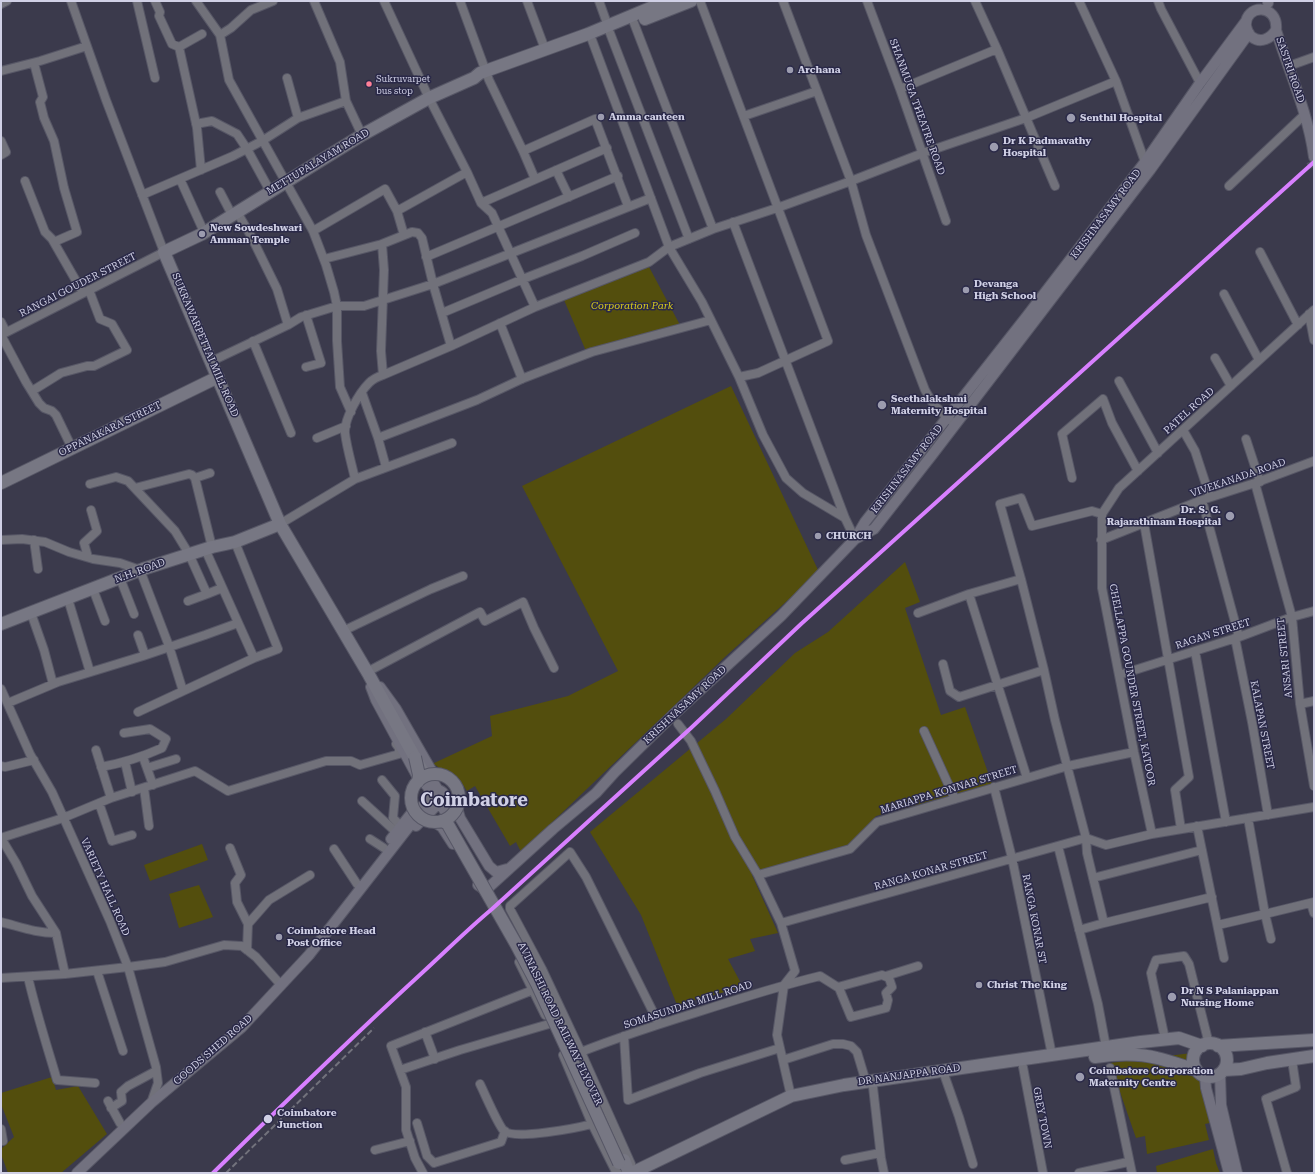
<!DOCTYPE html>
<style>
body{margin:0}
#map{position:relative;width:1315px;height:1174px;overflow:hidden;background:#3b3a4c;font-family:"Roboto Serif",serif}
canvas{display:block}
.frame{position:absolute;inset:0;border:2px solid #d0d0e5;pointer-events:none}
</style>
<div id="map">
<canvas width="1315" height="1174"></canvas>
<div class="frame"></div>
</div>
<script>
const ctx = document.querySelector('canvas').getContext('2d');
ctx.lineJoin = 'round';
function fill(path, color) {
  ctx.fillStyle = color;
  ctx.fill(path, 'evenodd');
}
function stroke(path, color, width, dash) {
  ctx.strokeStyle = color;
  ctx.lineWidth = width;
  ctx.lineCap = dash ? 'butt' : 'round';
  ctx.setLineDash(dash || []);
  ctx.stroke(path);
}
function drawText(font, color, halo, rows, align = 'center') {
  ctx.font = font + ' "Roboto Serif",serif';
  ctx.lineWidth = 3;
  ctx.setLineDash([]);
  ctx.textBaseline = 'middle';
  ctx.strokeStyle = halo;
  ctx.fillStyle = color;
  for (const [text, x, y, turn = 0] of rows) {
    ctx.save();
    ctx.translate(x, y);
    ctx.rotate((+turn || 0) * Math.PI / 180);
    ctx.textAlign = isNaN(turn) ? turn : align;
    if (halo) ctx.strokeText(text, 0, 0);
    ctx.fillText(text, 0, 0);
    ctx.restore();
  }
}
const green = new Path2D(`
 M648 265 680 325 586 351 564 300Z
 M731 386 819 572 726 656 521 852 516 842 510 846 475 786 467 791C463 785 460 779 454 775 449 771 441 772 437 766L432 764 492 736 490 716 568 696 618 671 522 486Z
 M905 562 920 602 905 608 941 715 965 707 992 784 876 816 850 844 752 875 778 933 750 939 755 951 728 959 743 987 677 1005 641 915 590 832 726 719 795 653 828 632Z
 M202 844 208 860 150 881 144 865Z
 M199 885 213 917 179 928 169 894Z
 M1192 1053 1198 1065 1214 1122 1205 1124 1209 1140 1147 1154 1145 1136 1136 1138 1110 1063Z
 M52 1077 56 1090 78 1086 107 1134 61 1173H8L1 1154V1149L14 1137 1 1104V1093Z
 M1213 1149 1216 1163 1220 1173H1157L1156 1166Z`);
const majorTunnel = new Path2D(`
 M1311 161 1314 167`);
const minor = new Path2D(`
 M137 1 155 78
 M155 1 160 12 159 16 172 44 179 47 197 128 201 170
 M196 1 220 35 229 80 313 231 326 265 334 292 337 306V341L340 387 351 412
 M314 1 340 62 346 101 362 135
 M384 1 429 98 467 172 481 203 492 213 535 307
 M460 1 489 80 523 151 535 179
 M527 1 545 49
 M599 1 608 26
 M700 1 828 341 758 373 739 377
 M783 1 851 181 866 235 925 390 933 404 951 421
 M867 1 900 89 946 221
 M975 1 997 49 1055 186
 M1079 1 1116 81 1145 162
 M1158 1 1161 9 1200 83
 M1 4 7 1
 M634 23 713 229
 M610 33 689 239
 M220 35 231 28 251 10 273 1
 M592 40 669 247 702 302 739 377 763 435 786 478 803 493 845 518
 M179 47 202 34
 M34 63 43 97 40 102 44 118 54 141 64 188 77 232 54 242
 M1289 66 1314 57
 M1 71 40 61 87 46
 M287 78 298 118 346 101
 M900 89 997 49
 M744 116 817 91
 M196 124 212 121 237 134 247 149 270 191
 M1 141 6 152 1 155
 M523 151 595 119 628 206
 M556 170 569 197
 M180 179 204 232
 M25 181 45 232 52 239 83 293
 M1229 186 1302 117
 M220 192 232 215
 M142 195 233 156 262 141 298 118
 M481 203 607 148
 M397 211 404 235
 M237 212 251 236 277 289 288 325
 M733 222 845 518 855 539
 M313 231 385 189 397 211 467 172
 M1260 252 1298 325
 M426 257 618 176
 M324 259 382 244 412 232 418 233 422 238 433 284 451 346
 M1224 294 1259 360
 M442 313 523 279 582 256 635 233
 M1309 314 1314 340
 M306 315 321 363 306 367
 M1 322 6 332
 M500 323 522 379
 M1 335 164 252 106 100 71 1
 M1 335 26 382 39 403 44 408 52 411 56 415 72 448
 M253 341 291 433
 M1215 358 1231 386
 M212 361 288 325 301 317 337 306H364L433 284 651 198
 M383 375 451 346 535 307 649 262 669 247 713 229 777 208 851 181 923 153 1026 118 1116 81
 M1119 381 1158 453
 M32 391 61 373 87 366H94L127 350 112 324 100 319 89 290
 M362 393 378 438
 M1183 430 1195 451 1210 497
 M317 438 346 426
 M1246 439 1260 482
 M386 467 378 438 477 400 524 378 568 361 592 352 711 320
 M195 478 210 473
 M1072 478 1062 434 1103 399 1112 423 1138 471
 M355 479C352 465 347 449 345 433 344 419 359 393 369 383 373 379 377 377 383 375L381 351 384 270 382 244
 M1255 483 1292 617 1300 704 1314 786
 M90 484 116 477 128 481 175 531 189 554 207 594 222 588
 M135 488 189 474 192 475 195 478 212 547
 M1202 500 1239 637
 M1102 514 1092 511 1032 526 1021 498 1000 504 1021 579 1044 670 1055 720 1086 838 1087 853 1104 923
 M1144 523 1189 777 1175 790 1181 829
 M280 524 355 479 452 443
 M1 540 22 539 45 542 69 552 93 559 120 563 140 570 169 646 183 691
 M34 540 38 569
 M1101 540 1202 500 1255 483 1314 461
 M205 549 254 658
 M88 557 84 543 97 531 91 510
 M120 578 134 614
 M93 589 105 621
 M969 594 1027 778
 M68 599 90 672
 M188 601 207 594
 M31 613 44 650 53 684
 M918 613 969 594 1021 579
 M343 631 431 589 463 576
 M138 635 145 655
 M1235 638 1252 722 1268 815
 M1195 651 1226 822
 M943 664 950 691 959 697 1044 670
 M367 672 480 612 485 621 523 602 534 628 554 668
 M1119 675 1239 637 1292 617 1314 611
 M1 689 30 754 52 792 110 921 128 967 156 1067 158 1083 151 1103
 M8 703 58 682 143 656 205 635 238 623
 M1300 704 1314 701
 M138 712 254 658 278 649 235 542
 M678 724 691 741 715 791 735 837 758 875 781 923 795 971 784 985
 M924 731 955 799
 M96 750 111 798
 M143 757 153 785
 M125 762 132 792
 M1 766 5 767 34 760
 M101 767C123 763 142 757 162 748L166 739 150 729 124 733
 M147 768 176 759
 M382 780 395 796 393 818 401 826
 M994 787 1012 858 1052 1055
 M144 788 149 826
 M362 801 396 832
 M99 803 112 841 132 835
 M1248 818 1265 914 1314 902
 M1197 826 1224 958
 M1152 834 1134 752 1102 588V514L1119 488 1314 310
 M1 838 63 818 111 798 195 771 228 791 326 761H351L360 765 399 754V748L396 744
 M1 838 16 863 32 896 56 933
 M1086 838 1106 845 1152 834 1314 807
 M370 839 384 848
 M1058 846 1098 1004 1106 1047
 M230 848 241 875 235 883 237 902 248 924 247 950
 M334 849 357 884
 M758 875 850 849 877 822 1068 766 1134 752
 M1093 878 1202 850
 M1311 903 1314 913
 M1 922C21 927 36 933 56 933L65 974
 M781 923 1086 838
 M248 924 269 900 310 875
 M1218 925 1265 914 1271 939
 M1079 930 1104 923 1212 897
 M519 962 545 1015
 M97 971 123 1051
 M886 976 918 966
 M28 977C36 1012 47 1046 57 1080L95 1083
 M1 978 65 974 128 967 165 962 224 945 242 946 256 957 281 985
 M784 985 777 1035 791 1096
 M425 1032 435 1059
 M624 1036 628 1100 700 1073 780 1048
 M1165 1039 1151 973 1156 960 1184 956 1189 964 1209 1044
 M563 1055 592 1124 615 1170 618 1173
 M566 1058C609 1040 653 1026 698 1012 738 999 779 986 820 976L839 988 851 1017 886 1008 888 1000 886 993 892 987 889 978 882 975 838 987
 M783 1060 833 1044H843L851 1046 857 1052 866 1082
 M1023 1067 1043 1173
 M1110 1068 1132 1173
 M400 1070 460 1050 549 1024
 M945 1077 959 1117 973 1164
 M480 1084C485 1094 498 1125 504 1131 515 1140 577 1128 592 1124
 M873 1087 881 1158 884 1173
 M108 1101 120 1123
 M111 1108 122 1101 121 1092 128 1086 156 1071
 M417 1123 427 1156 434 1163 501 1142 505 1131
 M1 1129 3 1141H1
 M375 1150 410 1141
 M845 1160 880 1153
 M631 1164 581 1052 542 969 510 909V906L570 852 586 877 659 1024
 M423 1173 415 1158 406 1130V1087L391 1046 533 990
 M1079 1173 1128 1162
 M1287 1173 1266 1099 1296 1087 1292 1060`);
const major = new Path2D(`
 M1268 1V3
 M1276 30C1271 38 1261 44 1252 37 1249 35 1247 30 1246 26 1244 4 1279 3 1276 30 1289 72 1308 112 1314 157
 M855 539 874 529 932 455 1150 170 1249 33
 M371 687 376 700 416 774 428 787 431 793
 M380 687 396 709 431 770 433 782 438 790
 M429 798a8 8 0 1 1 16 0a8 8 0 1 1-16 0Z
 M441 805 448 816
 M457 808 460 818 489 866 496 872 507 869
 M434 822 442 827 453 844
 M416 826 436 806
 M391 839 410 815 430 801
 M478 885 484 889 488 888 553 829 596 793 615 772 672 716 781 616 855 539 865 522 1027 316 1145 162 1200 83 1246 21
 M1220 1074 1221 1105 1237 1173
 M1205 1076 1206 1088 1229 1173
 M77 1173 151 1103 241 1028 309 955 418 815`);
const highway = new Path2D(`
 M645 19 691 1
 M1 483 218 377
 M1 624 143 569 212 547 235 542 280 524
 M428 775 423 772 369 675 280 524 164 252 202 234 362 135 429 98 474 78 480 73 588 34 667 1
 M1193 1060a17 17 0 1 1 34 0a17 17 0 1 1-34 0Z
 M1218 1046 1314 1040
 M1095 1057C1115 1054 1138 1053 1157 1058 1170 1061 1183 1066 1196 1070
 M1224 1070 1241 1069 1267 1063 1314 1056
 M624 1160 629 1173
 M632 1173 791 1096 844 1085 1141 1042 1179 1038 1202 1046`);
const rail = new Path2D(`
 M213 1173C282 1105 351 1038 423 972 446 951 468 929 492 909L691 728 801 624 1314 162
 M226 1173 374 1028`);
const highwayBridge = new Path2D(`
 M415 757 419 775 418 782
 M411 798a24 24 0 1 1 48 0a24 24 0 1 1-48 0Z
 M441 821 447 823 516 944 537 984 619 1163`);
const rail1 = new Path2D(`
 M213 1173C282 1105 351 1038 423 972 446 951 468 929 492 909L691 728 801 624 1314 162`);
const markers = [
 [790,70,4,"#9c9caf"],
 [369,84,3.5,"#ff8098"],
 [601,117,4,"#9c9caf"],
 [1071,118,5,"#9c9caf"],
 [994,147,5,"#9c9caf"],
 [202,234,4,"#9c9caf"],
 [966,290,4,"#9c9caf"],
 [882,405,5,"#9c9caf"],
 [1230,516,5,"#9c9caf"],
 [818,536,4,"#9c9caf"],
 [279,937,4,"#9c9caf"],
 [979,985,4,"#9c9caf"],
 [1172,997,5,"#9c9caf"],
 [1080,1077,5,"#9c9caf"],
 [268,1119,5,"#d0d0e5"]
];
const busNames = [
 ["Sukruvarpet",376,79],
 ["bus stop",376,91]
];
const poiNames = [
 ["Archana",798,70],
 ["Amma canteen",609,117],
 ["Senthil Hospital",1080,118],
 ["Dr K Padmavathy",1003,141],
 ["Hospital",1003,153],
 ["New Sowdeshwari",210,228],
 ["Amman Temple",210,240],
 ["Devanga",974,284],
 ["High School",974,296],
 ["Seethalakshmi",891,399],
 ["Maternity Hospital",891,411],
 ["Dr. S. G.",1221,510,"right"],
 ["Rajarathinam Hospital",1221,522,"right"],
 ["CHURCH",826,536],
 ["Coimbatore Head",287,931],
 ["Post Office",287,943],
 ["Christ The King",987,985],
 ["Dr N S Palaniappan",1181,991],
 ["Nursing Home",1181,1003],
 ["Coimbatore Corporation",1089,1071],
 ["Maternity Centre",1089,1083]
];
const streetNames = [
 ["SASTRI ROAD",1290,70,71],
 ["SHANMUGA THEATRE ROAD",917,107,70],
 ["METTUPALAYAM ROAD",318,162,-31],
 ["KRISHNASAMY ROAD",1106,214,-53],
 ["RANGAI GOUDER STREET",78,285,-27],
 ["SUKRAWARPETTAI MILL ROAD",205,345,67],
 ["PATEL ROAD",1189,411,-42],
 ["OPPANAKARA STREET",110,429,-26],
 ["KRISHNASAMY ROAD",907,469,-52],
 ["VIVEKANADA ROAD",1238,478,-19],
 ["N.H. ROAD",140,571,-20],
 ["RAGAN STREET",1213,634,-18],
 ["ANSARI STREET",1285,658,-96],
 ["CHELLAPPA GOUNDER STREET, KATOOR",1132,685,79],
 ["KRISHNASAMY ROAD",685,705,-43],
 ["KALAPAN STREET",1262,725,79],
 ["MARIAPPA KONNAR STREET",949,790,-17],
 ["RANGA KONAR STREET",931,871,-16],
 ["VARIETY HALL ROAD",105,887,66],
 ["RANGA KONAR ST",1034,919,79],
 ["SOMASUNDAR MILL ROAD",688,1005,-18],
 ["AVINASHI ROAD RAILWAY FLYOVER",560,1024,64],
 ["GOODS SHED ROAD",213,1050,-41],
 ["DR NANJAPPA ROAD",909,1075,-8],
 ["GREY TOWN",1042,1118,79]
];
const parkNames = [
 ["Corporation Park",632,306]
];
const stopNames = [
 ["Coimbatore",277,1113],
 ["Junction",277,1125]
];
const townNames = [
 ["Coimbatore",474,801]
];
fill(green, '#534e0d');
stroke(majorTunnel, '#515063', 10, [10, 5]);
stroke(minor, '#575766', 10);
stroke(major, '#575766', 12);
stroke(highway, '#575766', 14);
stroke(minor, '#71717a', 8);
stroke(major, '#72717f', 10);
stroke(highway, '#777783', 12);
stroke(rail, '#72727c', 2, [6, 3]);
stroke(highwayBridge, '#575766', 14, []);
stroke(highwayBridge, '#777783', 12);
stroke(rail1, '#d880ff', 4);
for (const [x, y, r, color] of markers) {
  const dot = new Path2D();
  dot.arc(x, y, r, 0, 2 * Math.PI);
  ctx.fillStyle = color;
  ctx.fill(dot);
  stroke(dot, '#2a2948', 1.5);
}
drawText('9px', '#d0d0e5', '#2a2948', busNames, 'left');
drawText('bold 10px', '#d0d0e5', '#2a2948', poiNames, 'left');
drawText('10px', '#d0d0e5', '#2a2948', streetNames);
drawText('italic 10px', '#dbce19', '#2a2948', parkNames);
drawText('bold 10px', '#d0d0e5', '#2a2948', stopNames, 'left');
drawText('bold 18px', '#d0d0e5', '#2a2948', townNames);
</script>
